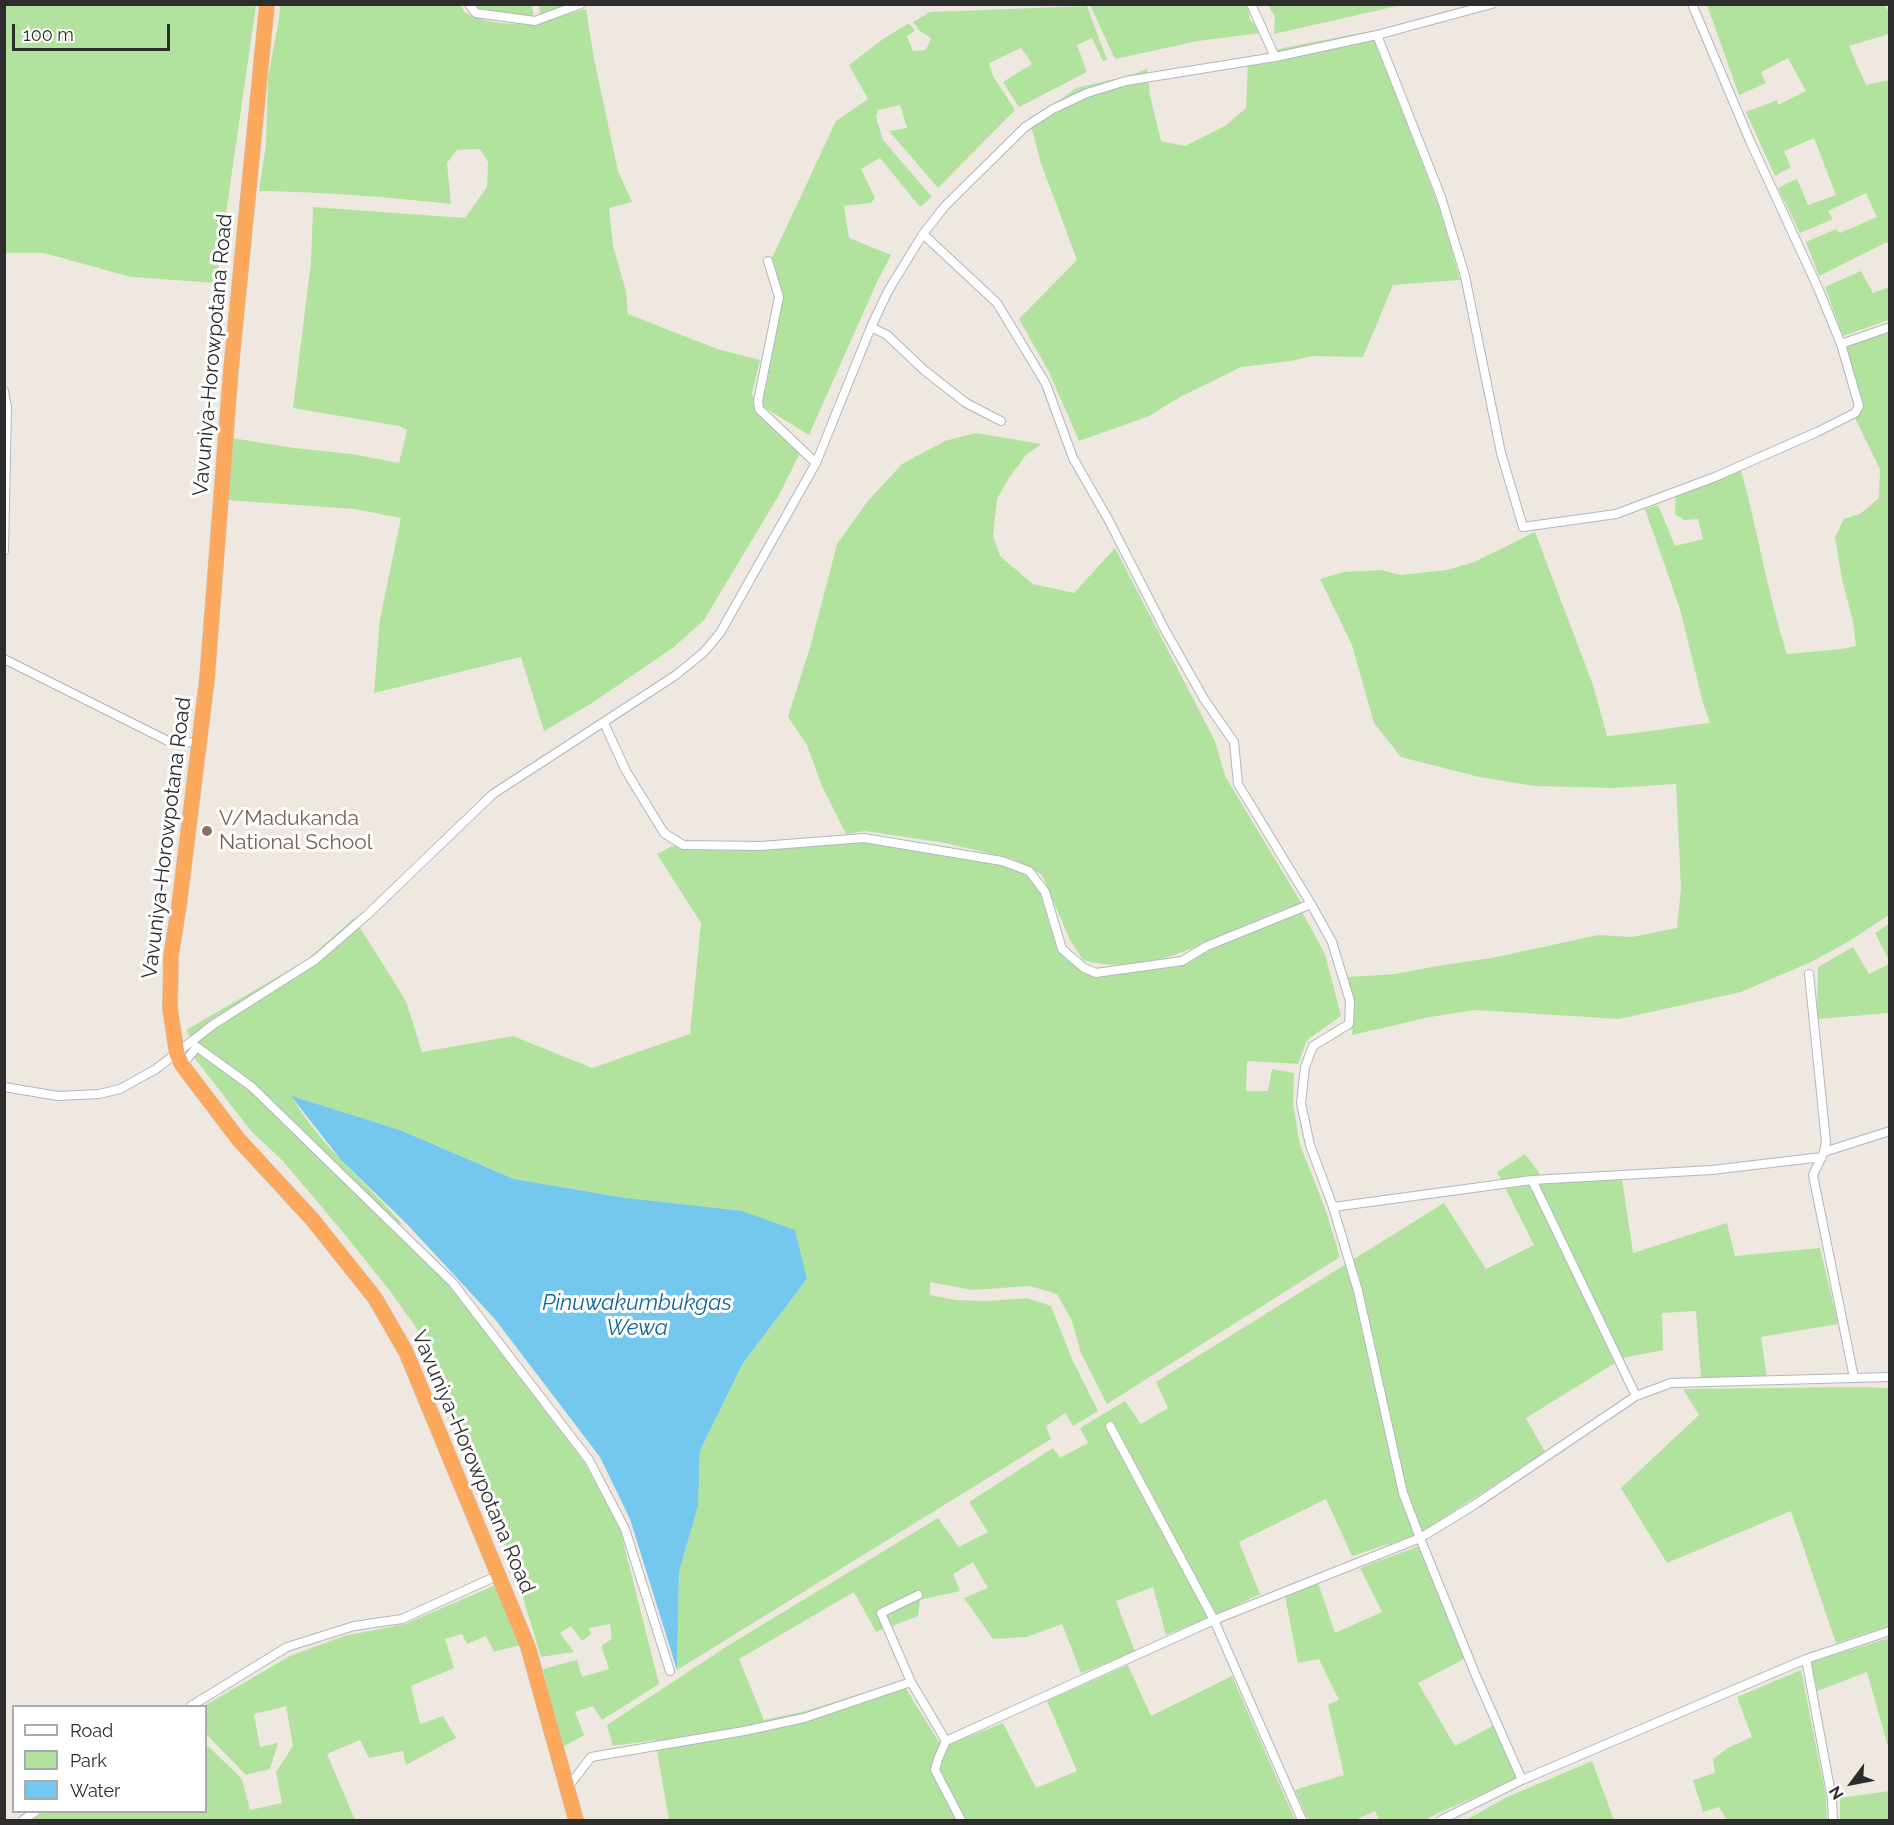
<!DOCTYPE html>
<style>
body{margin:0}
#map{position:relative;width:1894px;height:1825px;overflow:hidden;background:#eee8e0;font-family:Raleway,sans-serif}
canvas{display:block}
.frame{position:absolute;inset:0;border:6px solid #2d2d2d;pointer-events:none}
.legend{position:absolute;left:12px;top:1705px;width:195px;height:108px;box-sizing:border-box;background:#fff;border:2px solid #ababab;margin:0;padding:8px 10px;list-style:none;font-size:18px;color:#2d2d2d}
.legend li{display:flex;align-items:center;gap:12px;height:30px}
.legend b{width:30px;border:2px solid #ababab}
.north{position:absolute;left:1822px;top:1753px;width:60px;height:60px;-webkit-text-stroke:4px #fff;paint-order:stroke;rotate:238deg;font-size:16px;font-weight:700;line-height:24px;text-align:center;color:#2d2d2d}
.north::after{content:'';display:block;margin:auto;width:21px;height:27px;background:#2d2d2d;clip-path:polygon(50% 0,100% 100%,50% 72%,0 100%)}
.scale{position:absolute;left:12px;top:24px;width:158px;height:27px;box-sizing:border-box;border:3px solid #2d2d2d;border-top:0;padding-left:8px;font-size:18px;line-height:21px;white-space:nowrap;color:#2d2d2d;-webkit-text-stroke:4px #fff;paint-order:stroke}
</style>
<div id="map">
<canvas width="1894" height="1825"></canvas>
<div class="frame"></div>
<ul class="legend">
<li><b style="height:8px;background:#fff"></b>Road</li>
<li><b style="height:16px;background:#b2e39e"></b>Park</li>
<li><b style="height:16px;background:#75c8ed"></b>Water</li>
</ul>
<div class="north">N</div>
<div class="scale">100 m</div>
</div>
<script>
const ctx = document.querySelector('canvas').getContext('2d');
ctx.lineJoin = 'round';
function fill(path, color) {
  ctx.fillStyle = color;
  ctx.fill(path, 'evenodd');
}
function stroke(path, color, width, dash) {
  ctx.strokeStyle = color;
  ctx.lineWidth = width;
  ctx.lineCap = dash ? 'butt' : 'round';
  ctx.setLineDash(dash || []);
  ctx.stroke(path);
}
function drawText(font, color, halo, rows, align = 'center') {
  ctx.font = font + ' Raleway,sans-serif';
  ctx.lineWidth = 6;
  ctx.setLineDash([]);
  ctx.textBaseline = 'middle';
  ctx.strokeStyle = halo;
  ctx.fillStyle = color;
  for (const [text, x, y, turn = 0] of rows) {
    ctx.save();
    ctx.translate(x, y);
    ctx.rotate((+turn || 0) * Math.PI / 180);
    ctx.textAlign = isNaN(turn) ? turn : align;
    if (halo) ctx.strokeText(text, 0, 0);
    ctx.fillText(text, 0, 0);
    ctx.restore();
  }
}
const green = new Path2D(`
 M539 4 571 5 540 16Z
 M4 5H256L216 283 131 277 44 253H5Z
 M280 5H461L464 12C507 33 543 22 586 9L594 59 618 171 632 202 609 208 613 246 626 291 628 314 717 349 760 360 752 393 757 413 804 445 779 495 704 620 674 647 592 703 544 731 521 657 374 693 380 619 401 518 354 509 226 500 232 438 294 448 352 454 399 463 407 430 399 426 293 408 311 262 313 207 465 218 487 187 488 162 480 149 457 150 447 163 451 204C387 197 324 192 259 191L266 144 268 77 279 19Z
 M474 5H532L534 18 478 9Z
 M1090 5H1248L1250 19 1260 33 1198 41 1115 59Z
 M1268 5H1401L1274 34 1275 17Z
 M1707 5H1885L1889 13V34L1849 46 1866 85 1889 80V247L1887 242 1819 276 1806 242 1836 229 1840 233 1877 217 1866 193 1828 211 1833 219 1800 233 1778 188 1797 179 1808 205 1836 195 1814 138 1784 151 1791 167 1775 176 1746 112 1777 100 1778 105 1806 91 1788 58 1761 72 1766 83 1739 95Z
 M1087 6 1107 60 1103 61 1092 38 1077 45 1087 72 1019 107 1003 82 1032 64 1021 48 989 63 993 76 1015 110 938 188 889 131 907 128 900 105 878 110 876 117 883 140 932 197 920 207 880 158 861 169 875 198 871 203 844 206 849 238 891 255 877 282 809 435 762 406 783 298 772 258 836 121 868 99 849 65 883 39 909 23 915 31 907 36 913 51 926 50 931 38 920 31 913 22 930 12Z
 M1371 31 1441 212 1460 280 1393 285 1363 357 1312 356 1291 361 1241 367 1180 397 1149 416 1079 441 1049 372 1019 319 1077 260 1041 163 1030 122 1076 88 1131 75 1147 69 1150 96 1161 141 1185 146 1225 126 1246 108 1248 61 1283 48Z
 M1861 271 1873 293 1889 287V320L1843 336 1825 287Z
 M1889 329V915L1846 943 1811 962 1741 992 1619 1019 1475 1010 1430 1017 1352 1035 1353 1010 1347 977 1395 974 1443 965 1492 958 1598 935 1632 937 1677 928 1681 888 1676 784 1613 788 1534 786 1479 777 1401 757 1374 723 1352 645 1320 579 1344 572 1381 570 1401 575 1447 570 1474 562 1535 532 1593 685 1607 736C1642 733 1675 727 1710 723L1703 703 1680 609 1645 509 1658 505 1675 546 1703 539 1698 519 1684 520 1675 514 1676 494 1741 470C1758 531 1767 593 1787 654L1842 649 1856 646 1853 622 1842 579 1835 537 1844 519 1860 514 1879 498 1880 469 1855 418 1864 408 1846 346Z
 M975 433 1041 444 1026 455 1009 478 997 499 993 536 1000 556 1033 584 1074 593 1115 548 1215 741 1225 776 1302 904C1230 923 1161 982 1083 960L1070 940 1042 875 1013 859 945 843 865 831 846 834 821 784 807 745 788 717 811 644 837 544 867 502 902 464 945 441Z
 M863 841 1004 865 1026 875 1039 890 1054 938 1065 959 1095 977 1179 966 1207 951 1264 924 1302 912 1325 954 1341 1016 1307 1040 1298 1064 1247 1061 1246 1091H1268L1272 1069 1294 1073 1293 1104 1300 1145 1325 1208 1340 1257 1107 1404 1081 1353 1072 1321 1057 1294 1030 1286 972 1290 930 1282V1295L956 1300 987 1301 1027 1298 1051 1306 1072 1359 1098 1411 1073 1426 1065 1413 1046 1426 1051 1439 677 1670 679 1572 698 1506 700 1451 743 1363 807 1279 626 1198 514 1179 400 1130 292 1097C321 1147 366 1182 403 1225L393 1221 226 1065C217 1057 207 1046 195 1044L186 1030 307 960 354 918 406 1001 422 1052 513 1036 592 1068 690 1034 701 923 657 854 672 846 720 851 822 845Z
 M1889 924V960L1875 933Z
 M1853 947 1869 974 1889 964V1013L1817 1019 1818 967Z
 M198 1050 249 1089 450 1285 584 1462 620 1529 659 1684 602 1720 593 1706 575 1712 584 1735 561 1748 543 1669 577 1660 582 1677 609 1669 602 1648V1645L612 1639 610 1624 589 1628 591 1634 582 1641 571 1626 560 1633 574 1652 541 1657 514 1568 417 1329 390 1291 342 1231 282 1160 251 1131 193 1056Z
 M1525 1154 1538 1171 1544 1183 1622 1179 1633 1253 1727 1223 1735 1256 1820 1248 1838 1324 1761 1337 1767 1377 1701 1379 1696 1311 1662 1313 1663 1350 1623 1358 1526 1418 1545 1452 1423 1531 1411 1537 1352 1556 1326 1499 1239 1542 1260 1594 1216 1615 1166 1635 1153 1587 1116 1601 1135 1652 1081 1673 1062 1624 1027 1637 993 1639 964 1598 988 1588 973 1562 953 1574 960 1591 920 1600 918 1616 876 1632 854 1592 739 1659 764 1720 806 1711 901 1681 942 1747 1003 1723 1036 1788 1077 1771 1047 1701 1128 1665 1151 1716 1232 1676 1295 1820H669L655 1740 613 1746 607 1725 729 1645 938 1518 959 1547 988 1532 969 1502 1053 1448 1060 1458 1088 1443 1080 1428 1125 1401 1141 1424 1168 1408 1156 1382 1444 1203 1486 1269 1534 1245 1497 1172Z
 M1859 1387 1889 1388V1626L1836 1643 1791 1511 1667 1563 1621 1488 1699 1415 1683 1389Z
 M1419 1546 1466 1658 1418 1683 1455 1746 1493 1726 1517 1779 1436 1814 1426 1820H1379L1375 1811 1355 1820H1308L1295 1790 1344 1775 1328 1705 1339 1700 1319 1659 1298 1663 1285 1596 1318 1583 1335 1633 1382 1612 1360 1568Z
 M498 1584 520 1645 494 1652 486 1636 467 1644 462 1634 445 1639 454 1668 411 1686 420 1724 443 1716 456 1738 406 1765 403 1751 369 1758 360 1740 327 1754 355 1820H31L43 1812H206V1744L242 1779 250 1810 282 1803 276 1772 293 1746 286 1706 254 1714 260 1747 278 1743 270 1769 246 1775 206 1734V1706H204L290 1656 344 1636 405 1624Z
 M1889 1638H1890L1889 1750 1867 1672 1817 1691 1811 1662Z
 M1801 1670 1826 1797 1827 1820H1727L1719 1807 1703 1812 1693 1780 1715 1773 1713 1759 1728 1748 1752 1737 1737 1697Z
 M1592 1761 1614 1820H1466L1505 1798Z
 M1889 1791V1820H1840V1798Z`);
const water = new Path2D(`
 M291 1096 400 1130 514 1179 626 1198 742 1211 795 1230 807 1279 743 1363 700 1451 698 1506 679 1572 677 1670 630 1519 600 1457 494 1318 406 1223 341 1160Z`);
const street = new Path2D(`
 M469 4 476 13 535 21 581 4
 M1251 4 1275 57
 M1377 35 1441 197 1465 276 1501 453 1523 527 1616 514 1715 477 1817 432 1855 413 1859 406 1841 344 1818 288 1750 141 1692 4
 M923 234 997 303 1046 384 1073 458 1108 519 1165 630 1204 699 1234 742 1238 784 1311 904 1332 942 1350 1001 1349 1024 1313 1046 1305 1067 1301 1103 1310 1145 1333 1207 1358 1291 1403 1493 1420 1538 1476 1676 1522 1780
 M768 261 779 297 758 401 759 409 816 463
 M871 327 887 335 924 370 966 403 1001 421
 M1841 344 1890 327
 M4 391 7 407 4 551
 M4 659 168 741 199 743
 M604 723 626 771 664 833 683 845 761 846 864 838 1002 861 1029 871 1045 892 1062 949 1084 968 1096 973 1182 961 1207 946 1311 904
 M1809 974 1826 1142 1824 1152
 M182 1065 197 1047 252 1087 453 1283 589 1460 625 1529 670 1671
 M4 1087 58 1096 99 1094 120 1089 156 1069 214 1024 315 960 367 915 493 794 676 675 704 652 720 633 816 463 871 327 888 291 923 234 945 206 1025 127 1053 109 1087 93 1126 81 1275 57 1377 35 1492 4
 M1532 1180 1636 1396
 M1333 1207 1532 1180 1712 1170 1822 1157
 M1854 1378 1813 1175 1824 1152 1890 1131
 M1110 1426 1214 1620 1302 1820
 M1806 1659 1832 1799 1833 1820
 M911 1682 881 1613 918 1595
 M191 1706 287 1647 354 1626 402 1619 499 1575
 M946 1741 938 1759 935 1770 961 1820
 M568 1787 591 1757 744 1731 804 1718 911 1682 946 1741 1214 1620 1420 1538 1474 1505 1636 1396 1671 1383 1890 1377
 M23 1820 35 1812
 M1441 1820 1522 1780 1806 1659 1890 1631`);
const highway = new Path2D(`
 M267 4 231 369 207 679 179 906 171 956 170 1009 177 1054 182 1065 239 1140 312 1219 375 1298 406 1352 528 1647 576 1820`);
const markers = [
 [207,831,6,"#8d6e63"]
];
const streetNames = [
 ["Vavuniya-Horowpotana Road",213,355,-85],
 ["Vavuniya-Horowpotana Road",167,838,-83],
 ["Vavuniya-Horowpotana Road",473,1462,67]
];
const educationNames = [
 ["V/Madukanda",219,819],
 ["National School",219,843]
];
const waterNames = [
 ["Pinuwakumbukgas",637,1303],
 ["Wewa",637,1328]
];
fill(green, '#b2e39e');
fill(water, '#75c8ed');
stroke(street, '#b3b5c0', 10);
stroke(highway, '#c8c8c8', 16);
stroke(street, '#fff', 8);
stroke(highway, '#fca95d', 15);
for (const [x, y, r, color] of markers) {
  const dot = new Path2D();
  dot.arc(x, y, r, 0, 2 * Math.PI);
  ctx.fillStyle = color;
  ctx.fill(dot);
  stroke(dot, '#fff', 2);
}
drawText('21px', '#2d2d2d', '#fff', streetNames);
drawText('21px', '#785e54', '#fff', educationNames, 'left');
drawText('italic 22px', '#10679e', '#fff', waterNames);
</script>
